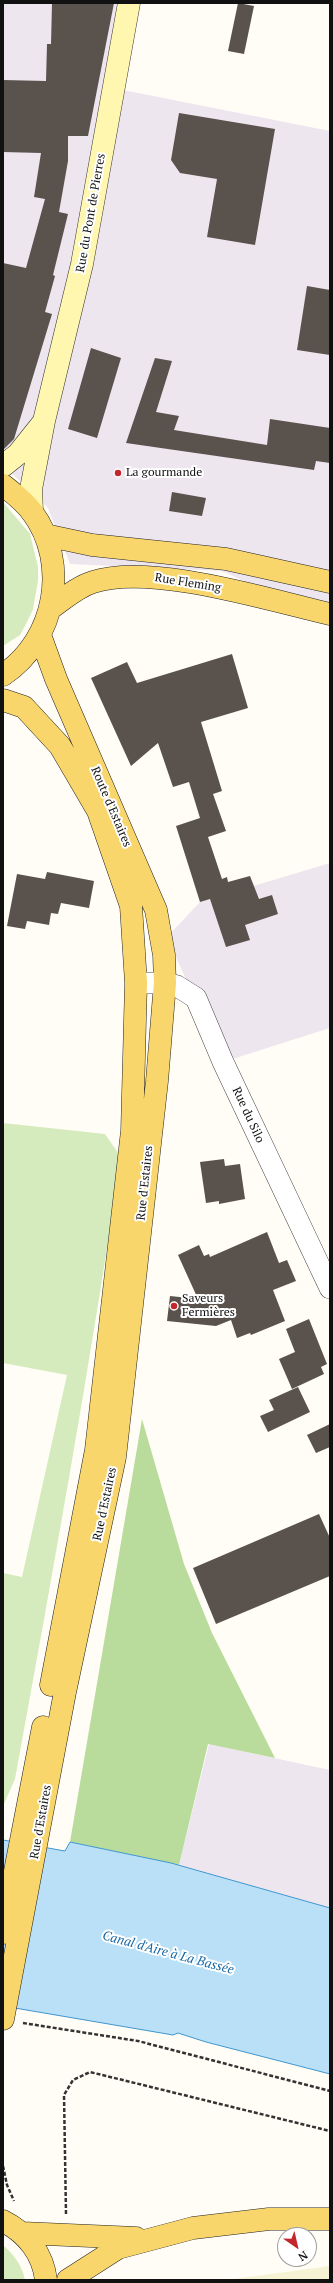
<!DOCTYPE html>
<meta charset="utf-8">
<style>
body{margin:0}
#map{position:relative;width:333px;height:2283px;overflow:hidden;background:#fffdf5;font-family:"PT Serif",serif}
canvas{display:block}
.frame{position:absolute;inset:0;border:4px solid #111;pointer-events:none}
.north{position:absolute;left:277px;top:2227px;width:40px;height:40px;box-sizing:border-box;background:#fff;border:1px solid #a0a0a0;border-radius:50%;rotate:146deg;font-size:11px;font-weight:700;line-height:16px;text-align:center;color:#111}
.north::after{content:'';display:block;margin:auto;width:14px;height:18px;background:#c4262e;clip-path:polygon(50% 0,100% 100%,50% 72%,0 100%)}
</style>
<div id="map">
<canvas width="333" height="2283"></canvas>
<div class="frame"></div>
<div class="north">N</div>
</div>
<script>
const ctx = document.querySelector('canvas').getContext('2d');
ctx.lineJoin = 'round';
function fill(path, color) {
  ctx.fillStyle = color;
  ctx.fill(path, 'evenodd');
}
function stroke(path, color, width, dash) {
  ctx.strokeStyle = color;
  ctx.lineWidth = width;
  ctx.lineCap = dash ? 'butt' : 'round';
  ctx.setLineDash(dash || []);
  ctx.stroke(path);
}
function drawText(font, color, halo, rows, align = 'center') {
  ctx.font = font + ' "PT Serif",serif';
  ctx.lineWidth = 4;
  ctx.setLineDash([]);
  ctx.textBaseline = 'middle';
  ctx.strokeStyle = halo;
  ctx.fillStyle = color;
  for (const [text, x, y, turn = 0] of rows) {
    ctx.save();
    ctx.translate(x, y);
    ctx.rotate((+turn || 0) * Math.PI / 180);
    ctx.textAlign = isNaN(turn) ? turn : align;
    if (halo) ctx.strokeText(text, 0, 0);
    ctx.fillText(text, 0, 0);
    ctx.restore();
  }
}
const industrial = new Path2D(`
 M3 3H129L113 88 330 131V620L222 571 70 564 48 508 3 465Z
 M330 863V1028L223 1062 167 937 200 902Z
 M209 1744 330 1770V1908L179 1865Z`);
const farmland = new Path2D(`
 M330 2266V2280H226Z`);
const green = new Path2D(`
 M3 502 30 534 38 567V581L33 609 27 622 20 635 3 646Z
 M3 1123 105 1134 121 1157C90 1365 53 1572 15 1779L3 1806V1573L22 1577 67 1375 3 1363Z
 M3 2245C14 2255 22 2265 25 2280H3Z`);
const forest = new Path2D(`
 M142 1419 184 1564 212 1633 275 1758 208 1744 179 1865 70 1842Z`);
const water = new Path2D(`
 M3 1840 65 1851 70 1842 171 1863 330 1908V2074L206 2042 178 2033 173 2035 3 2006Z`);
const building = new Path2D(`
 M52 3H114L88 136H68V161L59 212 68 214 53 275 55 276 45 312 52 314 14 439 3 450V263L26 268 45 199 34 197 41 153 3 152V80L46 81 47 44H51Z
 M238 3 254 6 244 54 228 51Z
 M179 113 275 129 255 245 207 237 217 179 180 173 171 160Z
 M307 286 330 290V355L297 350Z
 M91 348 121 358 97 438 68 429Z
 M155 358 172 361 156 412 179 416 174 430 267 445 270 419 330 428V463L316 461 314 470 126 443Z
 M172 492 206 498 202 516 169 511Z
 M232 654 248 708 201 722 222 791 213 794 226 831 208 837 222 879 227 877 228 882 250 876 259 899 272 895 278 914 245 925 250 940 226 947 210 899 200 902 176 826 200 818 189 782 173 787 158 743 131 766 91 678 127 662 137 683Z
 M47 872 94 881 89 908 61 903 58 914 51 913 49 925 27 921 25 929 7 926 17 874 45 879Z
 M224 1159 225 1166 240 1164 245 1199 219 1204V1201L206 1203 200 1162Z
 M267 1232 279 1263 287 1260 296 1281 273 1290 285 1321 251 1335 250 1333 237 1338 231 1320 216 1326 167 1321 170 1296 198 1299 178 1255 199 1245 204 1256 209 1254 210 1257Z
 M309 1319 327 1364 321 1367 324 1374 292 1389 279 1359 295 1352 286 1329Z
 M298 1387 310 1412 268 1432 260 1416 274 1410 269 1400Z
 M330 1424V1447L316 1453 307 1435Z
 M319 1514 330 1538V1576L216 1624 193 1568Z`);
const path = new Path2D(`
 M23 2023 138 2041 330 2091
 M3 2166 7 2185 14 2201
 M66 2214 64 2095 73 2080 90 2072 330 2131`);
const street = new Path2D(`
 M136 983H165L177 986 196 998 223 1062 330 1288`);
const secondary = new Path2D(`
 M3 466 18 454 42 424
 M32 512 31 489 44 421 82 264 129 3`);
const primary = new Path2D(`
 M3 485C13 493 24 501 32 512 70 563 56 640 3 675
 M45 535 92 545 226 559 330 582
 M51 608C64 599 77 587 93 582 151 563 269 600 330 614
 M3 700 24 707 60 746 98 811 131 906 136 983 132 1131 96 1450 51 1685
 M3 1933 43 1727
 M3 2019 65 1692 115 1457 157 1081 165 983 164 955 156 910 56 679 40 635
 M3 2221C27 2233 43 2254 46 2280
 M22 2233 136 2238
 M68 2280 118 2248 193 2228 269 2219H330`);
const markers = [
 [118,473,4,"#c4262e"],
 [174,1306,4,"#c4262e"]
];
const streetNames = [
 ["Rue du Pont de Pierres",91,213,-80],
 ["Rue Fleming",188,583,9],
 ["Route d'Estaires",111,807,67],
 ["Rue du Silo",248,1115,65],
 ["Rue d'Estaires",145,1183,-84],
 ["Rue d'Estaires",105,1504,-78],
 ["Rue d'Estaires",41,1822,-80]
];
const poiNames = [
 ["La gourmande",126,473],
 ["Saveurs",182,1299],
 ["Fermières",182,1313]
];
const waterNames = [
 ["Canal d'Aire à La Bassée",168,1953,15]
];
fill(industrial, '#eee6ef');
fill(farmland, '#f6f3d4');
fill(green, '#d5ebbd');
fill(forest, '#b9dc9c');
fill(water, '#b9e0f7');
stroke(water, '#3f96cf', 1);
fill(building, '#5a524d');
stroke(street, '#444', 22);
stroke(secondary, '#333', 23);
stroke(primary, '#222', 23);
stroke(path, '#333', 2.5, [4, 2]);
stroke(street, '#fff', 21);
stroke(secondary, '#fff6b0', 22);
stroke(primary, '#f9d66b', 22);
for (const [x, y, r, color] of markers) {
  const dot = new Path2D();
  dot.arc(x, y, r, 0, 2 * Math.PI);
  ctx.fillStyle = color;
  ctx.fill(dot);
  stroke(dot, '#fff', 1.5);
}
drawText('12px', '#111', '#fff', streetNames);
drawText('12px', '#111', '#fff', poiNames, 'left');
drawText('italic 13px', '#1768a6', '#fff', waterNames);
</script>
